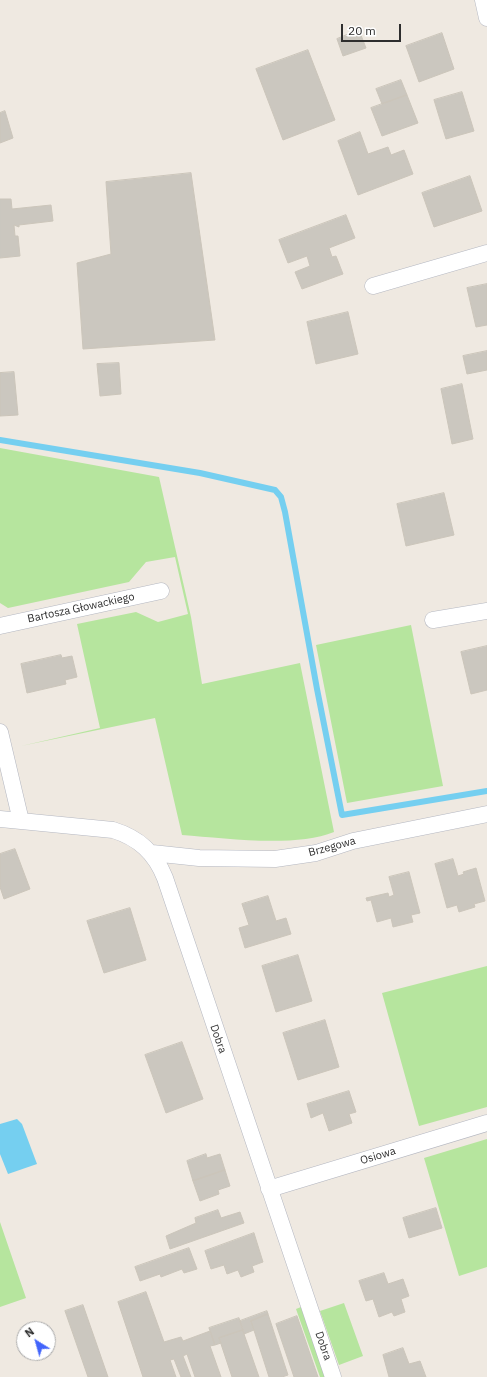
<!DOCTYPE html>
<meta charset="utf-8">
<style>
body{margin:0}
#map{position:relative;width:487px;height:1377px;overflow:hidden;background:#efe9e1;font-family:"IBM Plex Sans",sans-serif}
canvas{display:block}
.north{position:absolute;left:16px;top:1321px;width:40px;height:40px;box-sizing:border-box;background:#fff;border:1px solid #ababab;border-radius:50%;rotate:323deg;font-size:11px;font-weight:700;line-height:16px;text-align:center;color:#2e2e2e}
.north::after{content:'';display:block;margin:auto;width:14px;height:18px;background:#4264fb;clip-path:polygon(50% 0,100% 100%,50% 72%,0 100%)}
.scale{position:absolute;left:341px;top:24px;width:60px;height:18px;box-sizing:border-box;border:2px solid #2e2e2e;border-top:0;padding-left:5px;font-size:12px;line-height:14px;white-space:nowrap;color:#2e2e2e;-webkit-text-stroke:3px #fff;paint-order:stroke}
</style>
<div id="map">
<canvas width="487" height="1377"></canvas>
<div class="north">N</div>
<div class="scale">20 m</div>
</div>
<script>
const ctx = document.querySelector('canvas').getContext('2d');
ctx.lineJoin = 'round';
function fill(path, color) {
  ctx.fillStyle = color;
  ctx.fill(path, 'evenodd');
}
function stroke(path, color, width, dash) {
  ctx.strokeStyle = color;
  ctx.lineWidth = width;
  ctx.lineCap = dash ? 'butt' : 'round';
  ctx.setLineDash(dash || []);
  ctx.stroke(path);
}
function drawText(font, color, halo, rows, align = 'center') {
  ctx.font = font + ' "IBM Plex Sans",sans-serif';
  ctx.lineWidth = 3;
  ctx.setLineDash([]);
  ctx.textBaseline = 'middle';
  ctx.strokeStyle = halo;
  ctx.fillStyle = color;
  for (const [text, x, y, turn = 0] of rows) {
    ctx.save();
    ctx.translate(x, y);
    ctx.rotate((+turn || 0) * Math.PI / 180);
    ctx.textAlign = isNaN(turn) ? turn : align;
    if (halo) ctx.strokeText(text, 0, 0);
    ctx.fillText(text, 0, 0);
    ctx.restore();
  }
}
const green = new Path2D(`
 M0 448 159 477 191 617 202 684 300 663 334 832C295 848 224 838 182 835L155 718 21 746 100 728 77 624 136 612 158 622 188 614 175 557 146 562 129 582 8 608 0 603Z
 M411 625 443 786 347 803 316 645Z
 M487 966V1107L419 1126 382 993Z
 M487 1139V1267L459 1276 424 1158Z
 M0 1222 26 1298 0 1307Z
 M344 1303 363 1356 339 1365 320 1311Z
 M301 1307 325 1377H320L296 1309Z`);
const water = new Path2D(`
 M17 1119 22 1124 37 1164 8 1174 0 1154V1124Z`);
const stream = new Path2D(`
 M0 440 200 473 275 490 281 497 285 512 317 689 342 815 487 791`);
const building = new Path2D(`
 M359 30 366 48 343 56 337 39Z
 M442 33 454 69 419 82 406 46Z
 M308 50 335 120 283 140 256 69Z
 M401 80 407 95 382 104 376 89Z
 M462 92 474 131 446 139 434 100Z
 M407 95 418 123 382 136 371 108Z
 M5 111 13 138 0 143V113Z
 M360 132 368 154 388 147 391 155 404 150 413 174 358 195 338 141Z
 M191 173 215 340 83 349 77 263 111 254 106 182Z
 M470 176 482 211 434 227 422 193Z
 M0 199H11L12 209 51 205 53 221 19 225V227L14 225 15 236H18L20 256 0 258Z
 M346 215 355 238 329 248 332 257 336 256 343 274 302 289 295 272 310 266 307 256 288 263 279 240Z
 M487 284V325L476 327 467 288Z
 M348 312 358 354 316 364 307 322Z
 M487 351V370L467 374 463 356Z
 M119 363 121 394 100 396 97 364Z
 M14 372 18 415 0 416V373Z
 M462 384 473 439 452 444 441 389Z
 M444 493 454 535 406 546 397 504Z
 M487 646V690L471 694 461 652Z
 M61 655 62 658 72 656 77 677 65 680 66 684 27 693 21 664Z
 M15 849 30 889 4 899 0 887V854Z
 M453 859 458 876 464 874 463 872 476 868 485 901 474 904 475 907 459 912 457 905 447 908 435 864Z
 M409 872 420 913 411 915 413 922 393 927 391 918 377 922 371 900 367 901 366 898 388 893 389 897 394 895 389 877Z
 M268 896 276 921 286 918 291 934 245 948 239 928 249 925 242 904Z
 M130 908 146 960 104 973 87 921Z
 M298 955 312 1001 276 1012 262 966Z
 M325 1020 339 1067 298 1080 283 1033Z
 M182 1042 203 1099 166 1113 145 1055Z
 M349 1091 356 1112 349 1114 352 1123 329 1131 323 1113 311 1118 307 1104Z
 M206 1154 207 1158 220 1154 225 1170 193 1181 187 1161Z
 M225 1170 230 1186 218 1190 219 1194 200 1201 193 1181Z
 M436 1208 442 1228 409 1238 403 1218Z
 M218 1210 221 1218 240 1212 244 1223 170 1249 166 1236 196 1223 195 1218Z
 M254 1233 263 1262 252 1266 254 1272 241 1277 238 1270 227 1274 224 1265 211 1269 205 1251Z
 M189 1248 197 1269 184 1273 182 1269 161 1277 160 1274 140 1281 135 1267Z
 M384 1273 388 1284 403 1279 409 1296 401 1299 405 1312 394 1316 392 1312 379 1317 373 1299 366 1301 359 1281Z
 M146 1292 164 1342 181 1337 183 1341 210 1331 215 1345 210 1346 221 1377H195L187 1354 183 1356 191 1377H181L174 1359 170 1360 176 1377H143L118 1302Z
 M83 1305 108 1377H88L65 1311Z
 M267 1311 268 1314 251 1321 254 1330 244 1334 240 1321Z
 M268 1314 288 1375 282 1377H269L251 1321Z
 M297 1316 318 1377H294L276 1324Z
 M239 1318 243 1330 219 1338 221 1343 215 1345 209 1328Z
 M243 1330 244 1334 259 1377H232L219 1338Z
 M403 1348 409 1364 420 1361 426 1377H389L383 1355Z`);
const minor = new Path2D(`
 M483 0 487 18
 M373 286 487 253
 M433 620 487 611
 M0 626 161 591
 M0 732 21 821
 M0 819 113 830C139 838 155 853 165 878L333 1377
 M152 853 199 858 275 859 316 853 353 841 487 814
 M269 1189 487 1123`);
const streetNames = [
 ["Bartosza Głowackiego",81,608,-12],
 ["Brzegowa",332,847,-15],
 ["Dobra",218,1039,71],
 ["Osiowa",378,1156,-17],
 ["Dobra",323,1346,71]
];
fill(green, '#b6e59e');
fill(water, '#75cff0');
stroke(stream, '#75cff0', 6);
fill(building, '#cbc7bf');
stroke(building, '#cbc5ba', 1);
stroke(minor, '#b4b7c1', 17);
stroke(minor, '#fff', 16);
drawText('11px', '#2e2e2e', '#fff', streetNames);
</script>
